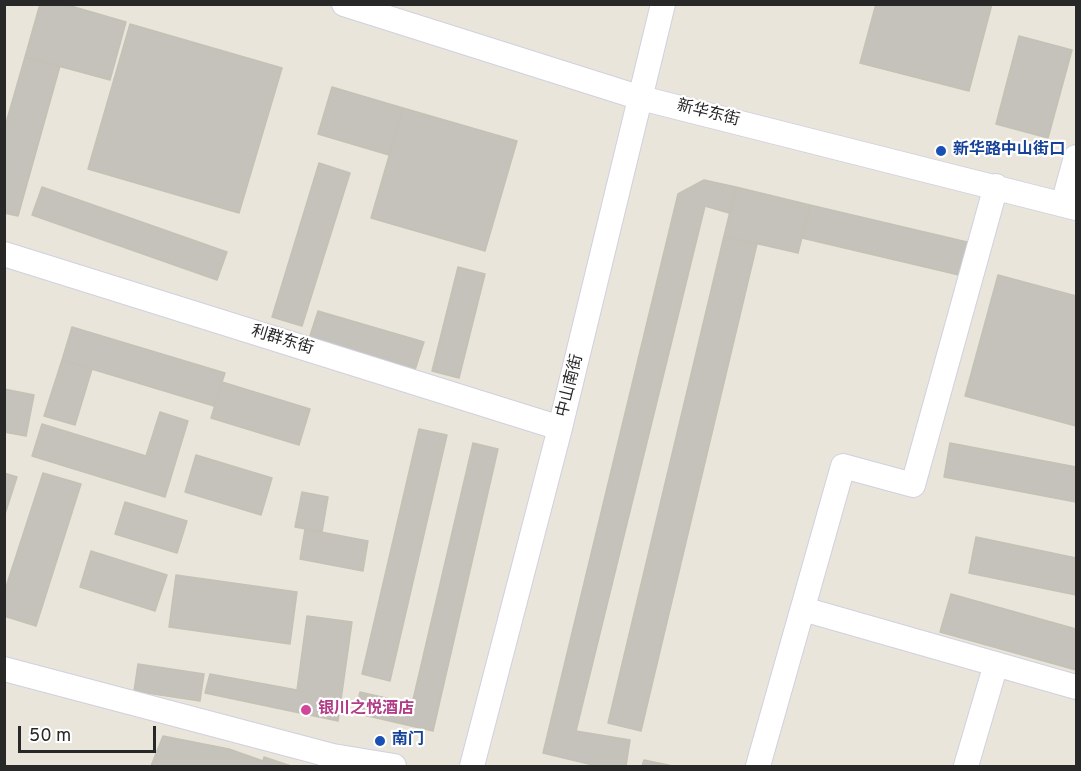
<!DOCTYPE html>
<meta charset="utf-8">
<style>
body{margin:0}
#map{position:relative;width:1081px;height:771px;overflow:hidden;background:#e9e5da;font-family:Overpass,sans-serif}
canvas{display:block}
.frame{position:absolute;inset:0;border:6px solid #282828;pointer-events:none}
.scale{position:absolute;left:18px;top:726px;width:138px;height:27px;box-sizing:border-box;border:3px solid #282828;border-top:0;padding-left:8px;font-size:18px;line-height:21px;white-space:nowrap;color:#282828;-webkit-text-stroke:4px #fff;paint-order:stroke}
</style>
<div id="map">
<canvas width="1081" height="771"></canvas>
<div class="frame"></div>
<div class="scale">50 m</div>
</div>
<script>
const ctx = document.querySelector('canvas').getContext('2d');
ctx.lineJoin = 'round';
function fill(path, color) {
  ctx.fillStyle = color;
  ctx.fill(path, 'evenodd');
}
function stroke(path, color, width, dash) {
  ctx.strokeStyle = color;
  ctx.lineWidth = width;
  ctx.lineCap = dash ? 'butt' : 'round';
  ctx.setLineDash(dash || []);
  ctx.stroke(path);
}
function drawText(font, color, halo, rows, align = 'center') {
  ctx.font = font + ' Overpass,"Noto Sans SC",sans-serif';
  ctx.lineWidth = 4.5;
  ctx.setLineDash([]);
  ctx.textBaseline = 'middle';
  ctx.strokeStyle = halo;
  ctx.fillStyle = color;
  for (const [text, x, y, turn = 0] of rows) {
    ctx.save();
    ctx.translate(x, y);
    ctx.rotate((+turn || 0) * Math.PI / 180);
    ctx.textAlign = isNaN(turn) ? turn : align;
    if (halo) ctx.strokeText(text, 0, 0);
    ctx.fillText(text, 0, 0);
    ctx.restore();
  }
}
const building = new Path2D(`
 M40 4H64L126 22 110 80 25 57Z
 M876 4H992L969 91 860 63Z
 M130 24 282 68 239 213 88 169Z
 M1019 36 1072 50 1048 138 996 124Z
 M25 57 60 66 18 216 4 213V130Z
 M332 87 403 108 389 155 318 134Z
 M403 108 517 141 485 251 371 218Z
 M319 163 350 173 302 326 272 317Z
 M704 180 736 187 729 213 705 206 576 731 630 740 626 766H597L543 753 678 194Z
 M42 187 227 252 217 280 32 215Z
 M736 187 810 205 798 253 724 236Z
 M810 205 967 242 959 275 802 238Z
 M724 236 757 244 641 731 608 723Z
 M458 267 485 274 459 378 432 371Z
 M998 275 1076 296V426L965 396Z
 M318 311 424 342 414 373 308 342Z
 M72 327 225 373 214 406 62 360Z
 M62 360 92 369 75 425 44 416Z
 M222 382 310 409 299 445 211 418Z
 M4 389 34 395 26 436 4 432Z
 M160 412 188 421 165 497 32 456 42 424 146 456Z
 M419 429 447 435 390 681 362 674Z
 M473 443 498 449 433 731 355 713 360 692 412 704Z
 M950 443 1076 467V502L944 477Z
 M196 455 272 478 261 515 185 492Z
 M4 473 17 477 5 514H4Z
 M43 473 81 484 36 626 4 616V593Z
 M302 492 328 497 322 532 295 527Z
 M125 502 187 521 177 553 115 534Z
 M305 529 368 541 363 571 300 559Z
 M976 537 1076 558V595L969 573Z
 M91 551 167 575 155 611 80 587Z
 M176 575 297 592 290 644 169 627Z
 M951 594 1076 629V670L940 632Z
 M307 616 352 622 338 721 205 693 210 674 297 690Z
 M138 664 204 674 200 701 134 691Z
 M163 736 229 749 263 761 264 757 291 766H151Z
 M644 760 673 766H642Z`);
const minor = new Path2D(`
 M344 4 641 98 1076 208
 M1063 204 1076 157
 M4 254 560 428
 M803 609 1076 687
 M4 669 333 756 330 766
 M333 756 394 766
 M472 766 560 428 663 4
 M758 766 843 466 913 485 996 186
 M966 766 996 664`);
const markers = [
 [941,151,6,"#1a4fb4"],
 [306,710,6,"#d1479c"],
 [380,741,6,"#1a4fb4"]
];
const streetNames = [
 ["新华东街",708,114,14],
 ["利群东街",282,341,17],
 ["中山南街",571,386,-76]
];
const transitNames = [
 ["新华路中山街口",953,151],
 ["南门",392,741]
];
const hotelNames = [
 ["银川之悦酒店",318,710]
];
fill(building, '#c4c2ba');
stroke(building, '#c4c1b5', 1.5);
stroke(minor, '#d0d0e0', 26);
stroke(minor, '#fff', 24);
for (const [x, y, r, color] of markers) {
  const dot = new Path2D();
  dot.arc(x, y, r, 0, 2 * Math.PI);
  ctx.fillStyle = color;
  ctx.fill(dot);
  stroke(dot, '#fff', 2);
}
drawText('16px', '#282828', '#fff', streetNames);
drawText('bold 16px', '#164399', '#fff', transitNames, 'left');
drawText('bold 16px', '#b23c85', '#fff', hotelNames, 'left');
</script>
